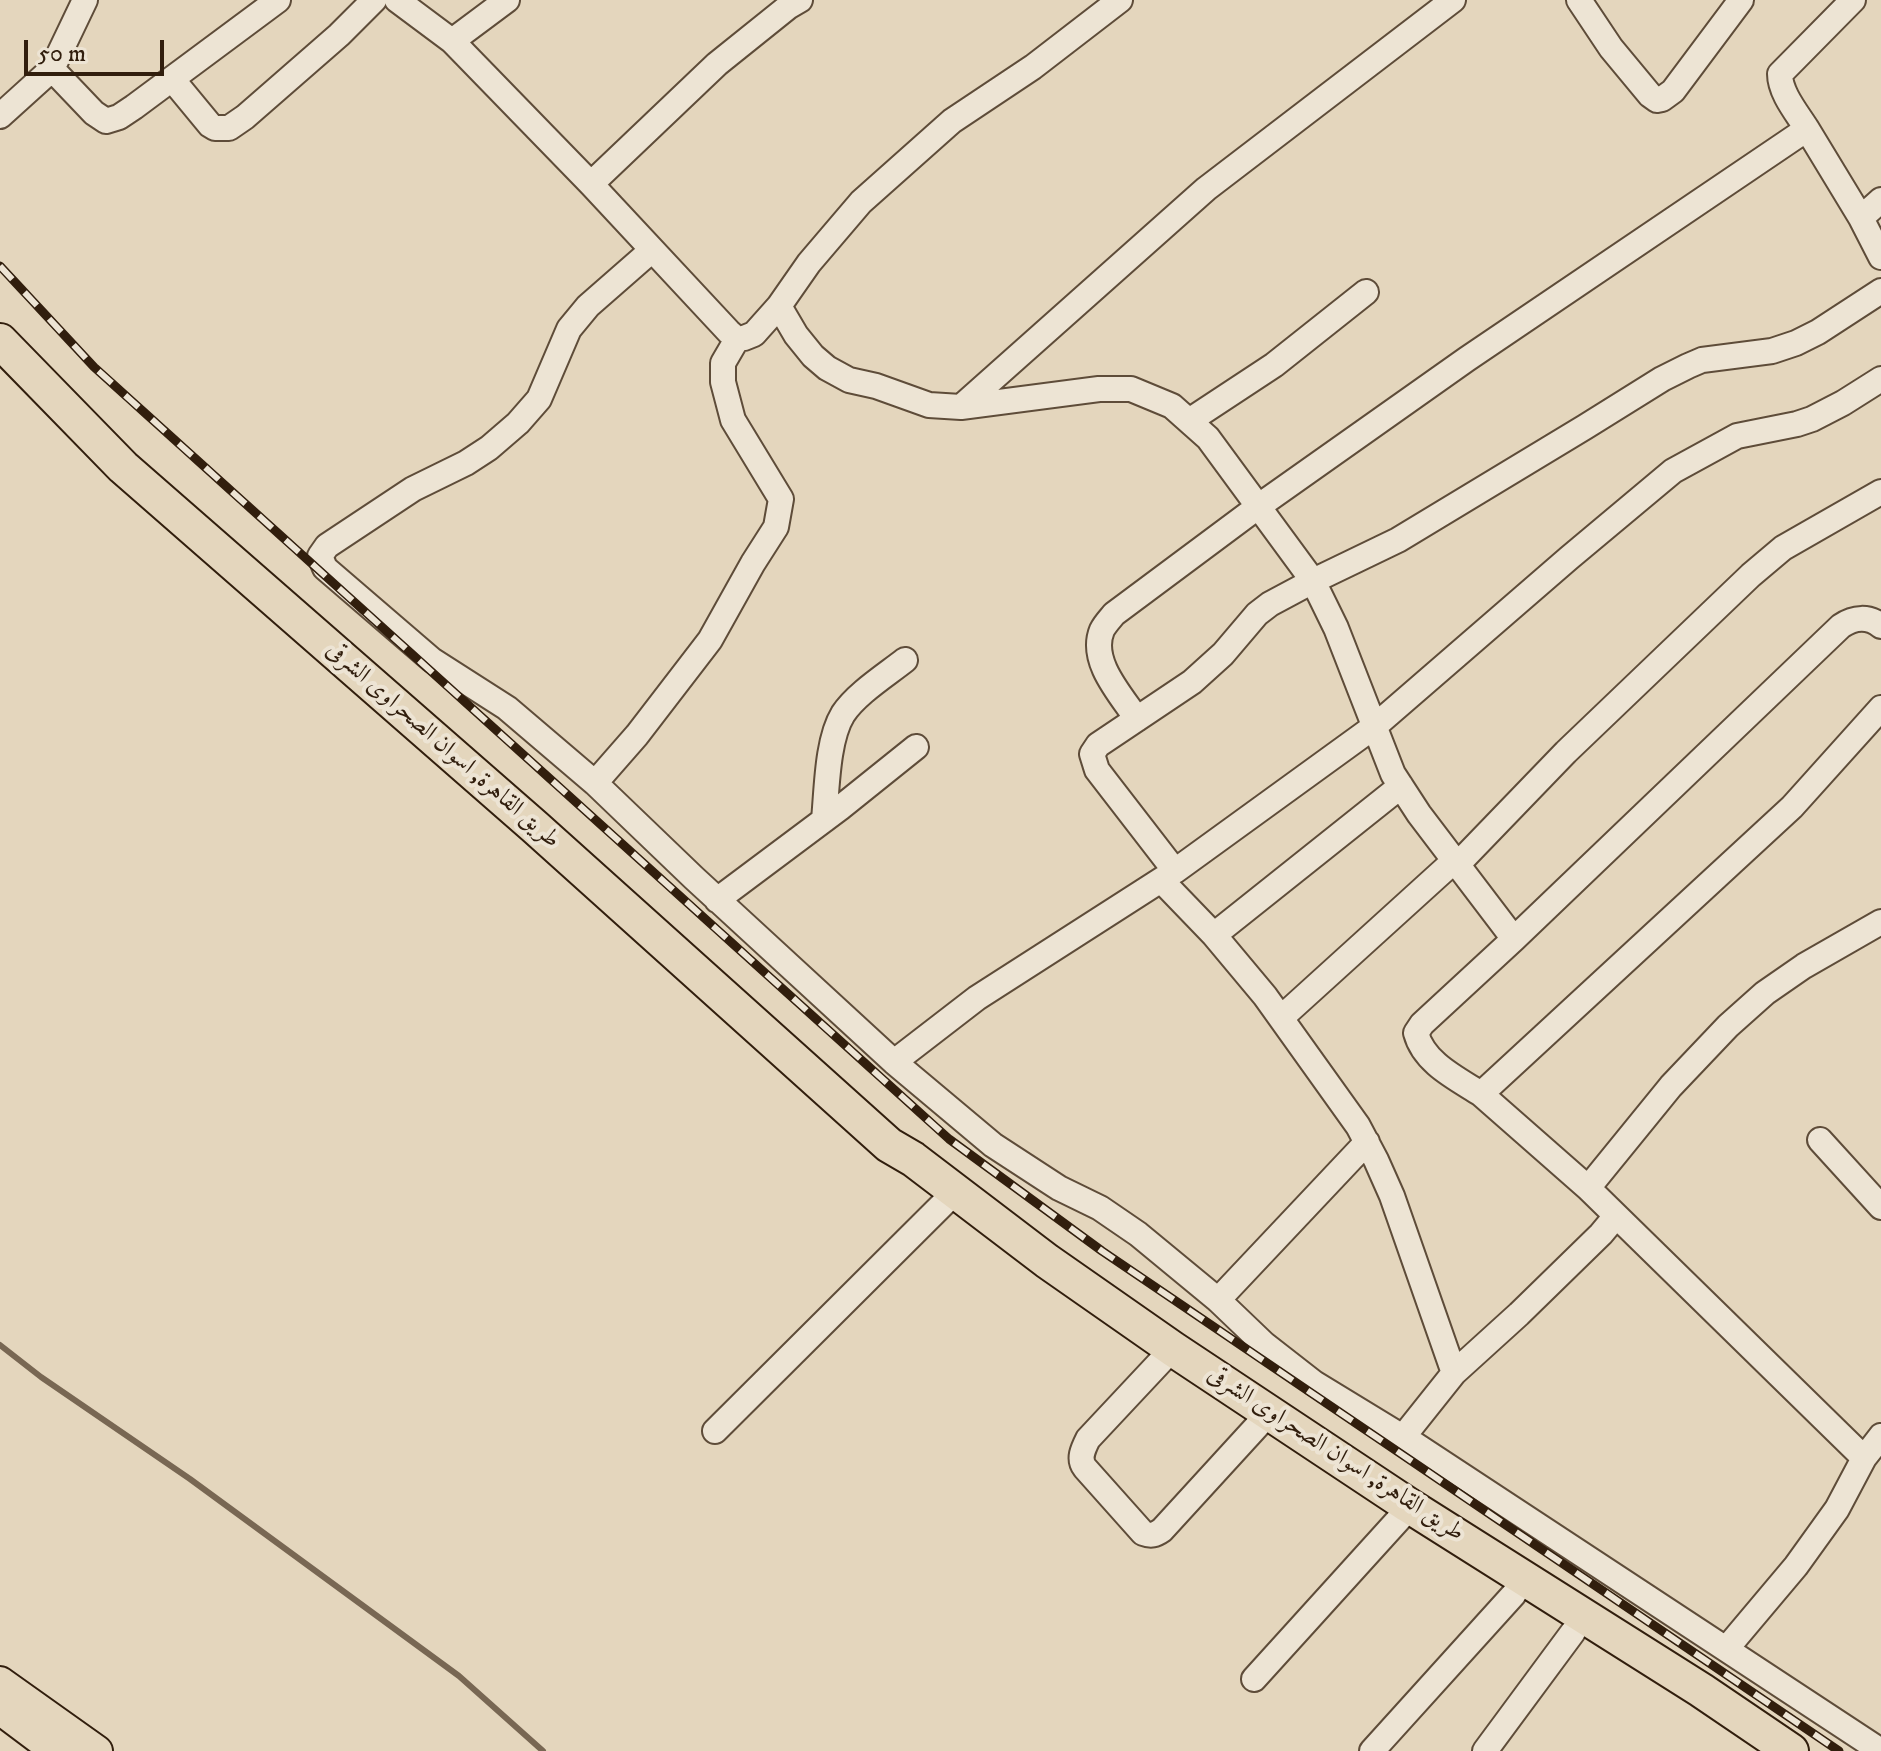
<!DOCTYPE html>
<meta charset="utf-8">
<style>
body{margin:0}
#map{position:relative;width:1881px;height:1751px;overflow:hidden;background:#e4d6bd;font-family:"IM FELL DW Pica",serif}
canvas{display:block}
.scale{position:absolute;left:24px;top:40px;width:140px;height:36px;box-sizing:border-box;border:4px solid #311e0d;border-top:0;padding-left:10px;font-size:24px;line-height:28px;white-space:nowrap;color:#311e0d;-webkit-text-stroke:6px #ede4d4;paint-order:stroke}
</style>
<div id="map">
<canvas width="1881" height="1751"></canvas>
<div class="scale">50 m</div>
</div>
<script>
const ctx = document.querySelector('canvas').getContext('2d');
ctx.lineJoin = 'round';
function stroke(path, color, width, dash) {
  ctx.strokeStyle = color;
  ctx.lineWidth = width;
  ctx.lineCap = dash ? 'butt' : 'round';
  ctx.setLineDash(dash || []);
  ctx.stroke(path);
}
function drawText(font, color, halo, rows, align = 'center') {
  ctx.font = font + ' "IM FELL DW Pica",Amiri,serif';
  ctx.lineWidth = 8;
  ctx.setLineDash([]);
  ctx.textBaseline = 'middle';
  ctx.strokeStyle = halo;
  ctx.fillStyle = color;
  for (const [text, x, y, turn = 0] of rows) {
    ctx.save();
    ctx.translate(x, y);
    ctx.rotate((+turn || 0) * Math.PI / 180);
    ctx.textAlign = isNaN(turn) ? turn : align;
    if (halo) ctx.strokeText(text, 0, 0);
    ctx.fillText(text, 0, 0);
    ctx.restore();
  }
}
const stream = new Path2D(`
 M0 1345 41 1377 190 1479 459 1676 543 1751`);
const minor = new Path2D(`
 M85 0 52 69 94 113 106 121 119 117 134 107 278 0
 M397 0 452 41 591 184 729 332 737 339 744 338 754 334 779 306 809 263 861 202 952 121 1033 67 1120 0
 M1579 0 1611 48 1650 95 1657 100 1662 99 1673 91 1741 0
 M452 41 507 0
 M172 79 210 125 215 128H229L245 117 339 35 374 0
 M0 116 52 69
 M1807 129 1861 218 1881 200
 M591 184 717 64 788 7 800 0
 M1861 218 1881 257
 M652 250 588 306 569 329 539 399 518 423 489 448 466 463 413 489 327 546 320 556 325 568 432 660 507 708 595 783 694 878 894 1062 993 1145 1059 1188 1100 1208 1138 1234 1218 1300 1264 1344 1314 1383 1414 1444 1881 1751
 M779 306 796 335 813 356 827 368 849 380 876 386 929 405 961 407 1099 389H1131L1172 406 1208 438 1313 581 1336 628 1393 774 1419 814 1514 939
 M961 407 1206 189 1453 0
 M1189 421 1274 365 1366 292
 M1137 719C1121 695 1089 661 1102 630 1105 624 1110 619 1114 614L1259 506 1467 359 1807 129C1797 113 1780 93 1780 74L1853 0
 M595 783 637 735 710 640 753 563 776 527 781 499 733 420 723 382V363L737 339
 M824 820C827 789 827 740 843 714 856 694 886 675 905 660
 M1457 865 1566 752 1751 575 1783 548 1881 492
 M1175 871 1097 770 1092 754 1098 745 1192 682 1223 654 1257 614 1270 604 1313 581 1398 540 1585 427 1662 379 1688 366 1702 360 1772 351 1796 343 1818 332 1881 291
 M1161 880 1214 935 1265 996 1358 1126 1376 1160 1392 1196 1454 1373
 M717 900 840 808 916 747
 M1214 935 1401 786
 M1281 1018 1454 861
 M894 1062 977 998 1175 871 1375 726 1569 558 1673 471 1737 436 1797 424 1812 419 1843 403 1881 379
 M1481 1094C1456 1078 1424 1063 1416 1033L1422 1024 1514 939 1841 626C1854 617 1869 616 1881 626
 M1820 1140 1881 1207
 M1588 1188 1671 1086 1728 1026 1765 993 1804 966 1881 922
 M1218 1300 1367 1142
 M1162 1360 1088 1439C1083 1449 1078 1459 1085 1468L1143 1533C1151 1536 1155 1535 1162 1530L1259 1424
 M715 1431 944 1203
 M1403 1437 1454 1373 1519 1314 1601 1234 1616 1216
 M1864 1458 1588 1188 1481 1094 1792 807 1881 708
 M1727 1648 1796 1566 1837 1509 1864 1458 1881 1436
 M1254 1679 1400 1518
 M1372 1751 1514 1594
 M1485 1751 1573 1632`);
const major = new Path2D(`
 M0 1682 97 1751
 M0 1709 56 1751`);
const highway = new Path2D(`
 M0 341 123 467 535 827 889 1145 913 1159 1047 1261 1173 1349 1408 1505 1701 1690 1791 1751`);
const rail = new Path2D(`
 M0 266 94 367 949 1139 1102 1251 1839 1751`);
const streetNames = [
 ["طريق القاهرة, اسوان الصحراوى الشرقى",442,746,41],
 ["طريق القاهرة, اسوان الصحراوى الشرقى",1335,1455,33]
];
stroke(stream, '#786753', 6);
stroke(minor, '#5e4c39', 28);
stroke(major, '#311e0d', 34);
stroke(highway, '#311e0d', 38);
stroke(minor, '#ede4d4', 24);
stroke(major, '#e4d6bd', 30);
stroke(highway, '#e4d6bd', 34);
stroke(rail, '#311e0d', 9);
stroke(rail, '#ede4d4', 6, [18]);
drawText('24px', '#311e0d', '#ede4d4', streetNames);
</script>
